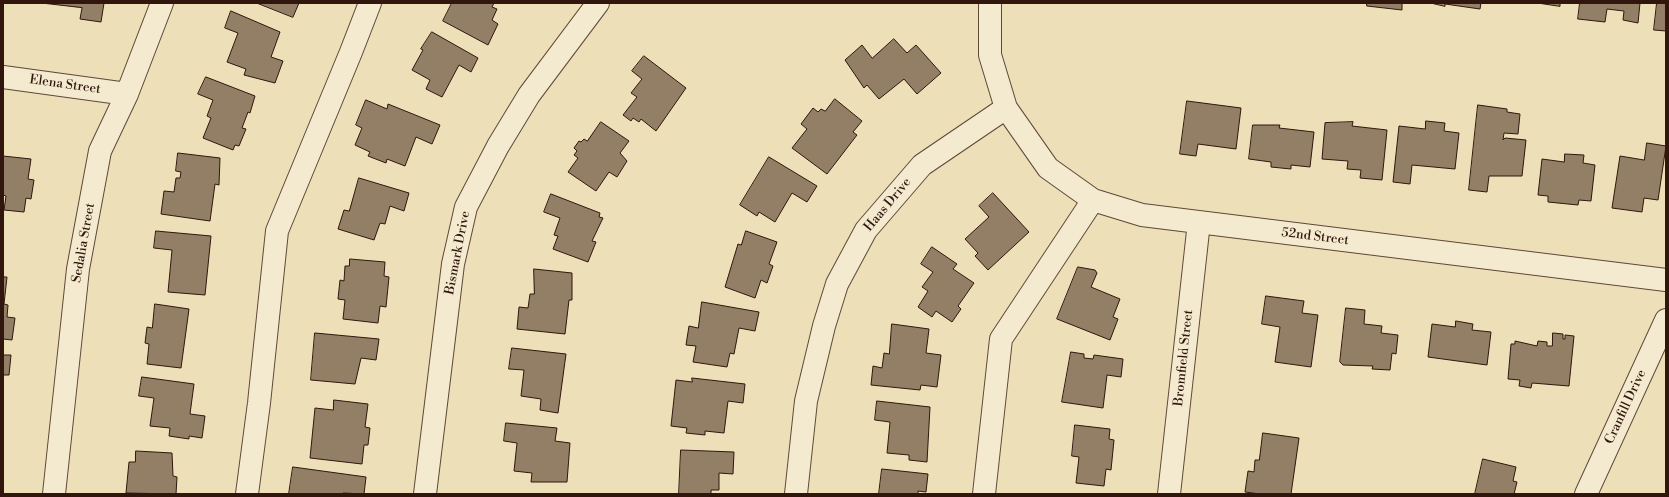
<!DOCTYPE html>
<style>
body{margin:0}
#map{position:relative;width:1669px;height:497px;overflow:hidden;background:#eddfb7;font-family:"Libre Bodoni",serif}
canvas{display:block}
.frame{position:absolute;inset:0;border:4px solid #30160d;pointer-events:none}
</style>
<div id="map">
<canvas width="1669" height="497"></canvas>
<div class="frame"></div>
</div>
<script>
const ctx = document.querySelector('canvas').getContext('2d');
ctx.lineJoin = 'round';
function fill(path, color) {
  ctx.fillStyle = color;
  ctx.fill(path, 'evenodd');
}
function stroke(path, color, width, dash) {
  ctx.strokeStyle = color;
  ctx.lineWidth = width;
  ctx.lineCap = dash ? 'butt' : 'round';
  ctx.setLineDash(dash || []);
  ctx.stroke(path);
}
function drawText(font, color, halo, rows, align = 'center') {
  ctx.font = font + ' "Libre Bodoni",serif';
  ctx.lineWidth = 4;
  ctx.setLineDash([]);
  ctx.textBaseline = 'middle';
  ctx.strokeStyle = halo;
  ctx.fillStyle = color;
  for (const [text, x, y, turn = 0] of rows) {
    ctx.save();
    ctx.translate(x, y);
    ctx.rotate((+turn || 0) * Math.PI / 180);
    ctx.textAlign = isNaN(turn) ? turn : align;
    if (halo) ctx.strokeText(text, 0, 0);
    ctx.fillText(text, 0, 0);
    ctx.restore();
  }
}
const building = new Path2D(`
 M42 3H104L101 22 80 19 82 8Z
 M257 3H299L293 17Z
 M452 3H494L492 7 497 9 492 20 498 24 488 45 443 21Z
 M1367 3H1402V10L1367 6Z
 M1431 3H1481L1480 9 1445 4V6Z
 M1538 3H1560V6Z
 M1580 3H1640L1638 23 1623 20 1624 11 1607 9 1605 22 1578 19Z
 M1657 3H1666V31L1654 30Z
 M231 11 280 32 271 57 283 61 275 83 244 75 246 69 227 62 238 33 225 28Z
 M432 32 478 58 471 72 459 65 442 97 426 89 430 80 412 70 423 50 421 49Z
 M894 39 907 53 916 45 941 73 917 94 904 79 879 99 867 85 864 88 845 60 862 45 872 58Z
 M644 56 686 88 656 131 641 119 639 122 633 118 631 121 623 115 637 97 631 93 642 79 632 71Z
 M206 77 255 96 250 113 248 112 242 128 246 129 239 146 235 145 233 150 203 138 211 118 207 116 213 100 198 94Z
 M835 99 862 121 853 132 857 135 827 174 792 148 807 129 801 124 813 108 818 112 821 109 825 111Z
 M366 100 387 109 388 104 440 125 432 144 416 137 405 166 387 159 386 163 368 156 370 152 355 145 362 128 356 125Z
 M1187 101 1241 108 1236 149 1198 144 1196 156 1180 154Z
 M1478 105 1507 109V112L1520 114 1518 134 1504 133 1503 140 1505 138 1526 140 1522 176H1489L1487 192 1469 190Z
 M1426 121 1445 123 1444 131 1459 133 1455 169 1412 165 1410 184 1393 182 1399 126 1425 129Z
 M601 122 629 141 620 153 627 161 617 177 609 172 596 191 568 172 578 158 574 155 577 151 574 148 579 141 581 142 584 139 587 141Z
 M1353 122 1352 126 1387 130 1382 180 1360 178 1361 170 1347 169 1348 161 1322 159 1325 123Z
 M1253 125H1280L1279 128 1314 132 1310 167 1291 165V169L1271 167V162L1249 159Z
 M1647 143 1666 146 1658 200 1644 198 1642 212 1612 208 1620 156 1644 160Z
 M178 153 220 158 219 185 215 184 210 221 161 214 164 191 174 192 176 178H180L181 172 176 171Z
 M1565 154 1584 155 1583 163 1595 165 1591 201 1579 200 1578 205 1548 202V196L1538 195 1542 159 1564 162Z
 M3 156 31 159 28 179 34 180 31 199 26 198 24 212 4 210 6 196 3 195Z
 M769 157 817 186 807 202 792 193 775 222 759 212 757 216 740 205Z
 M359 178 409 193 404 211 390 206 385 224 380 223 374 240 338 229 344 210 349 211Z
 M993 193 1029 232 988 270 975 256 978 253 965 239 989 217 979 206Z
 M551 194 600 213 599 217 603 218 592 241 596 242 588 262 553 249 558 236 554 235 560 218 544 212Z
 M156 231 211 236 205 295 168 292 172 250 154 248Z
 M746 231 777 242 769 264 773 266 767 283 761 280 755 298 725 287 738 244 741 245Z
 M932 247 957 264 953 269 974 283 958 306 961 309 952 322 936 311 932 317 918 307 928 291 922 287 933 272 921 264Z
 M350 259 385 262 384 276 389 277 386 307 380 306 378 323 343 319 345 300 338 299 340 280 344 281 345 266H349Z
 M1078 267 1095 270 1097 273 1091 287 1120 299 1113 317 1118 319 1110 340 1057 319Z
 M534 269 572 273V300H569L565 334 517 329 519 307 528 308 530 294H534Z
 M3 277H7L4 304 8 305 7 317 15 318 12 340 3 339Z
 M1266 296 1304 301 1302 313 1318 315 1311 367 1275 362 1280 327 1262 324Z
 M702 302 759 312 755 331 739 328 734 354 730 353 727 367 693 362 696 346 686 345 689 326 698 328Z
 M155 304 189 309 181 368 147 364 149 344 145 343 147 327 152 328Z
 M1346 308 1365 310 1364 324 1382 326 1381 333 1398 335 1396 354 1392 353 1390 370 1372 369 1373 366 1343 365 1340 362Z
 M1456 321 1473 324 1472 330 1491 332 1487 365 1428 357 1432 324 1455 327Z
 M892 324 929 329 926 353 941 355 937 387 921 385 920 390 871 385 873 366 882 368 884 353 889 354Z
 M315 333 379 339 376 360 361 358 355 384 311 380Z
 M1553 333 1563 334V339H1565V335L1574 336 1569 386 1532 383 1531 388 1519 386 1520 380 1508 379 1511 344H1515V341L1537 346 1538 341 1547 342V346H1552Z
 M512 348 566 354 558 413 540 410 541 399 521 396 524 370 509 369Z
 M1071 352 1084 354V358L1093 359 1094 355 1123 359 1121 377 1107 375 1103 408 1062 402Z
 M3 355H11L9 375H3Z
 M142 377 194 384 190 414 205 416 202 438 189 436V439L169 436 170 428 150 426 154 398 139 396Z
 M692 378 745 384 743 403 728 401 724 433 705 431V435L686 433 687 428 671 426 676 380 692 382Z
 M334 400 368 404 365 427 370 428 368 445H364L362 464 310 458 315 408 333 410Z
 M877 401 930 407 927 462 909 460V455L887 453 890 422 875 420Z
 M506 423 557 428 555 441 570 443 567 482H531L532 473 514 471 517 443 504 441Z
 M1075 425 1110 429 1109 439 1114 440 1111 470 1106 469 1104 486 1076 483 1079 457 1072 456Z
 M1263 433 1299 438 1291 494H1260L1245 492 1248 471 1254 472 1255 460H1259Z
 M681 450 734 452 733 474 719 473V490H711V494H679Z
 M136 451 172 453 173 476 177 477 176 494 126 493 129 462H135Z
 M1483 459 1516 467 1513 481 1517 482 1514 494H1475Z
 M293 467 366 477 364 494 343 493V494H289Z
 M882 469 928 474 926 492 918 491V494H879Z`);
const minor = new Path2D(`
 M990 3V55L1006 108 1048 168 1093 200 1142 215 1666 280
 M3 77 127 94
 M54 494 78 269 100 151 127 94 162 3
 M247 494 259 403 277 231 351 52 370 3
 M425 494 453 264 466 207 498 146 529 95 598 3
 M796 494 806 401 824 326 837 284 866 230 922 165 1006 108
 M984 494 1001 339 1093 200
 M1169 494 1199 222
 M1586 494 1666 320`);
const streetNames = [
 ["Elena Street",65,85,8],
 ["Haas Drive",888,205,-50],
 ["52nd Street",1315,237,7],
 ["Sedalia Street",84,243,-80],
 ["Bismark Drive",458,253,-79],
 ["Bromfield Street",1184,358,-84],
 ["Cranfill Drive",1626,407,-65]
];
fill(building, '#927f65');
stroke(building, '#30160d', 1);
stroke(minor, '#5f4838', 24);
stroke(minor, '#f3ead0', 22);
drawText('13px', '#30160d', '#f3ead0', streetNames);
</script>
